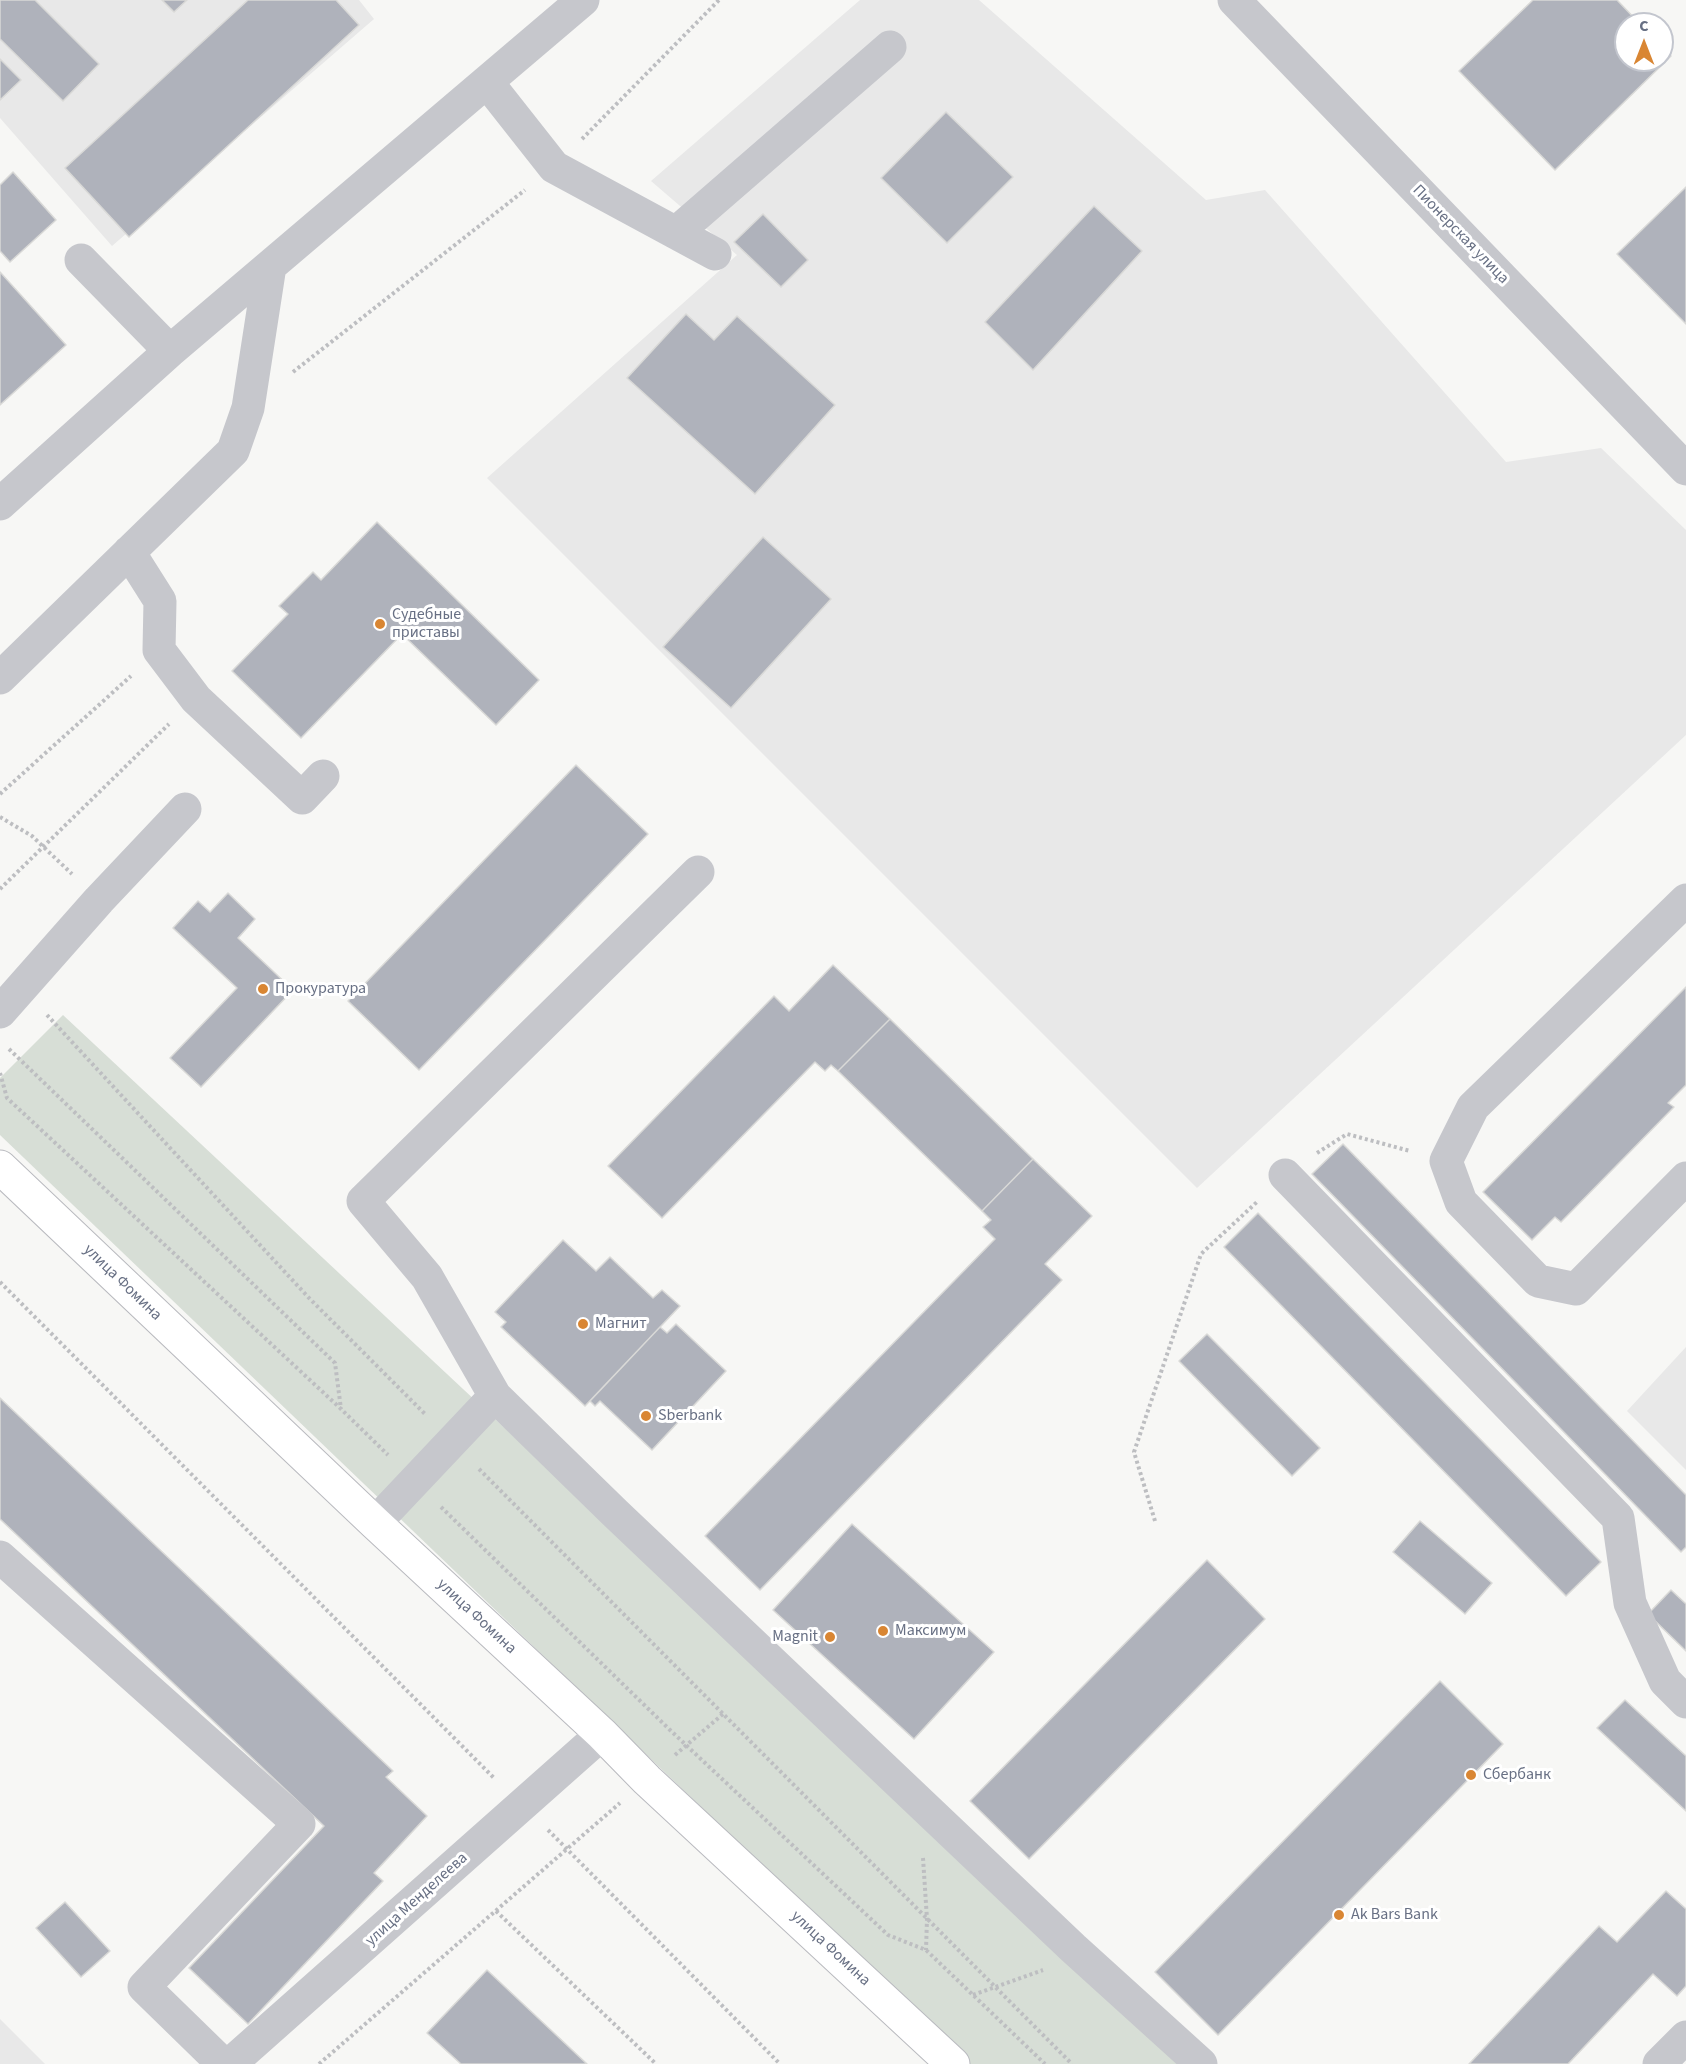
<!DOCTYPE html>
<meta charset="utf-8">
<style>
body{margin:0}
#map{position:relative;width:1686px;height:2064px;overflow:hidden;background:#f7f7f5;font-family:"Source Sans 3",sans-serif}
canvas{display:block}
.north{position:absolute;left:1614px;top:12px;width:60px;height:60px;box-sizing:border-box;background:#fff;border:2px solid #c3c6ce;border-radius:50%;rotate:0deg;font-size:16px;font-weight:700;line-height:24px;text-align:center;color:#687084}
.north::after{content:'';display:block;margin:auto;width:21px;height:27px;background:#d98633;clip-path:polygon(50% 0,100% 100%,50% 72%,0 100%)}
</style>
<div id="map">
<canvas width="1686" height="2064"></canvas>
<div class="north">С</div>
</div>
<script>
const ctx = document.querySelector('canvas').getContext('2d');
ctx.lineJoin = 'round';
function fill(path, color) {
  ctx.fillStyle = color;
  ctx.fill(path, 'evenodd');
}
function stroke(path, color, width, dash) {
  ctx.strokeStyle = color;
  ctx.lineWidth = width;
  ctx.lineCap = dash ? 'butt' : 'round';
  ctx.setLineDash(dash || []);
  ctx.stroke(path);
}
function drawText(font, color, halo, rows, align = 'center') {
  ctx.font = font + ' "Source Sans 3",sans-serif';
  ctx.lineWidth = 6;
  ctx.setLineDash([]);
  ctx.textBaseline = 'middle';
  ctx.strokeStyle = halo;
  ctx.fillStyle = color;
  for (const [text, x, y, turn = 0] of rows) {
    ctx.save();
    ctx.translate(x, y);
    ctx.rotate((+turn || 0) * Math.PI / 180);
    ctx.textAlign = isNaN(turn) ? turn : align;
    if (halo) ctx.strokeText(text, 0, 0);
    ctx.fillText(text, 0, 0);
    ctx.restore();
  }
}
const built = new Path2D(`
 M0 0H359L374 19 112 246 0 118Z
 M860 0H979L1206 200 1265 190 1506 462 1601 448 1686 530V735L1197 1188 487 478 737 255 651 181Z
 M1686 1347V1470L1627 1411Z
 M0 2019 45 2064H0Z`);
const green = new Path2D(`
 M63 1015 1185 2064H969L0 1135V1078Z`);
const building = new Path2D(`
 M0 0H35L99 64 63 101 0 39Z
 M162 0H187L174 12Z
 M248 0H336L359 25 129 237 65 168Z
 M1533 0H1617L1640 24H1626V60H1662V47L1671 56 1555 170 1459 71Z
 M0 59 21 80 0 100Z
 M946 112 1013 177 947 243 881 178Z
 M13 172 56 220 10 262 0 251V185Z
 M1686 187V324L1617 254Z
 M1094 206 1142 251 1033 370 985 322Z
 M763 214 808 260 781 287 734 242Z
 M0 272 66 345 0 405Z
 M686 314 714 340 737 316 835 405 755 494 627 378Z
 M377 522 539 680 496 725 402 634 301 738 232 671 288 614 279 606 313 572 321 580Z
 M763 537 831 599 731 708 663 647Z
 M576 765 648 834 419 1070 348 1001Z
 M228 893 255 919 238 938 293 990 201 1087 170 1058 237 988 173 928 198 901 210 912Z
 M833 965 890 1019 838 1071 831 1065 825 1071 815 1062 662 1218 608 1166 774 996 789 1011Z
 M1686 987V1085L1668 1103 1674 1107 1561 1222 1555 1217 1532 1240 1483 1192Z
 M890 1019 1033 1159 982 1211 838 1071Z
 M1343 1144 1686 1495V1547L1681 1552 1312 1174Z
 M1033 1159 1092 1216 1045 1264 1062 1280 760 1590 705 1536 995 1239 983 1227 991 1220 982 1211Z
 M1258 1213 1601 1562 1566 1596 1224 1247Z
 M563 1240 596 1271 610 1257 653 1298 662 1290 680 1306 585 1406 501 1327 506 1322 495 1312Z
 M676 1324 726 1371 652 1450 600 1401 595 1406 590 1401 660 1327 667 1333Z
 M1207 1334 1320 1448 1292 1476 1179 1361Z
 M0 1398 393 1771 386 1777 427 1816 374 1873 383 1881 248 2024 189 1968 324 1826 0 1519Z
 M1420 1521 1492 1583 1465 1614 1393 1552Z
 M852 1524 994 1652 914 1739 773 1610Z
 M1207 1560 1265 1619 1029 1859 970 1801Z
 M1671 1590 1686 1604V1651L1648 1614Z
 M1440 1681 1503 1744 1218 2035 1155 1972Z
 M1625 1700 1686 1756V1811L1597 1728Z
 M1666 1891 1686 1909V1986L1677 1996 1653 1974 1568 2064H1469L1599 1926 1617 1942Z
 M65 1902 110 1951 81 1977 36 1928Z
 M487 1970 587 2064H461L427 2033Z`);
const path = new Path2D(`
 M582 139 719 0
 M293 372 525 190
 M0 794 131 676
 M0 817 32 836 72 874
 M0 889 169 724
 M47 1015 309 1298 425 1414
 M9 1049 335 1363 341 1409
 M0 1073 7 1098 341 1409 388 1455
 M1317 1153 1347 1134 1410 1151
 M0 1282 495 1779
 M479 1469 1072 2064
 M441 1507 670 1730 888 1935 926 1950 1045 2064
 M1155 1521 1134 1452 1201 1254 1258 1201
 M675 1755 723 1714
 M548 1830 780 2064
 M923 1858 927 1919 926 1950
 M496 1911 656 2064
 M973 1995 1043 1970
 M319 2064 620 1803`);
const minor = new Path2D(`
 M1234 0 1686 469
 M487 82 554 167 715 254
 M677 232 890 47
 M81 260 170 351
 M0 504 170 351 583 0
 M129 552 160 601 159 650 196 699 302 798 323 776
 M0 678 233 451 248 408 270 266
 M698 872 363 1201 427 1277 495 1396 615 1513 1073 1948 1201 2064
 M1686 900 1473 1107 1446 1161 1461 1202 1538 1281 1576 1289 1686 1178
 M0 1012 99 900 185 809
 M1285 1175 1618 1518 1630 1603 1665 1681 1686 1702
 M375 1523 495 1396
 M0 1557 299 1824 144 1987 223 2064
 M230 2064 602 1734
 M1659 2064 1686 2037`);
const major = new Path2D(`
 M0 1167 375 1523 602 1734 647 1780 953 2064`);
const markers = [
 [380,624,6,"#d98633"],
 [263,989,6,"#d98633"],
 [583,1324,6,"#d98633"],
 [646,1416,6,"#d98633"],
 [883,1631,6,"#d98633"],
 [830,1637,6,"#d98633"],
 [1471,1775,6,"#d98633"],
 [1339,1915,6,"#d98633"]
];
const streetNames = [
 ["Пионерская улица",1460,235,46],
 ["улица Фомина",122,1283,44],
 ["улица Фомина",476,1617,43],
 ["улица Менделеева",417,1900,-42],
 ["улица Фомина",830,1949,43]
];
const poiNames = [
 ["Судебные",392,615],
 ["приставы",392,633],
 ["Прокуратура",275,989],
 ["Магнит",595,1324],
 ["Sberbank",658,1416],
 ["Максимум",895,1631],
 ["Magnit",818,1637,"right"],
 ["Сбербанк",1483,1775],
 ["Ak Bars Bank",1351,1915]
];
fill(built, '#e8e8e8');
fill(green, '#d7ded6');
fill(building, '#afb2bb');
stroke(building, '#d9d9d7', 1.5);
stroke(major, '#b9babf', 35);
stroke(path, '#bdbec1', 4, [3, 3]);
stroke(minor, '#c6c7cc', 33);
stroke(major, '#fff', 33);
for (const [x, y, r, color] of markers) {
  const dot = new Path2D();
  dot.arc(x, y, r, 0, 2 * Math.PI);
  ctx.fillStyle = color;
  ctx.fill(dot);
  stroke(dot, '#fff', 2);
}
drawText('16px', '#687084', '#fff', streetNames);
drawText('16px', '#687084', '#fff', poiNames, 'left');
</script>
